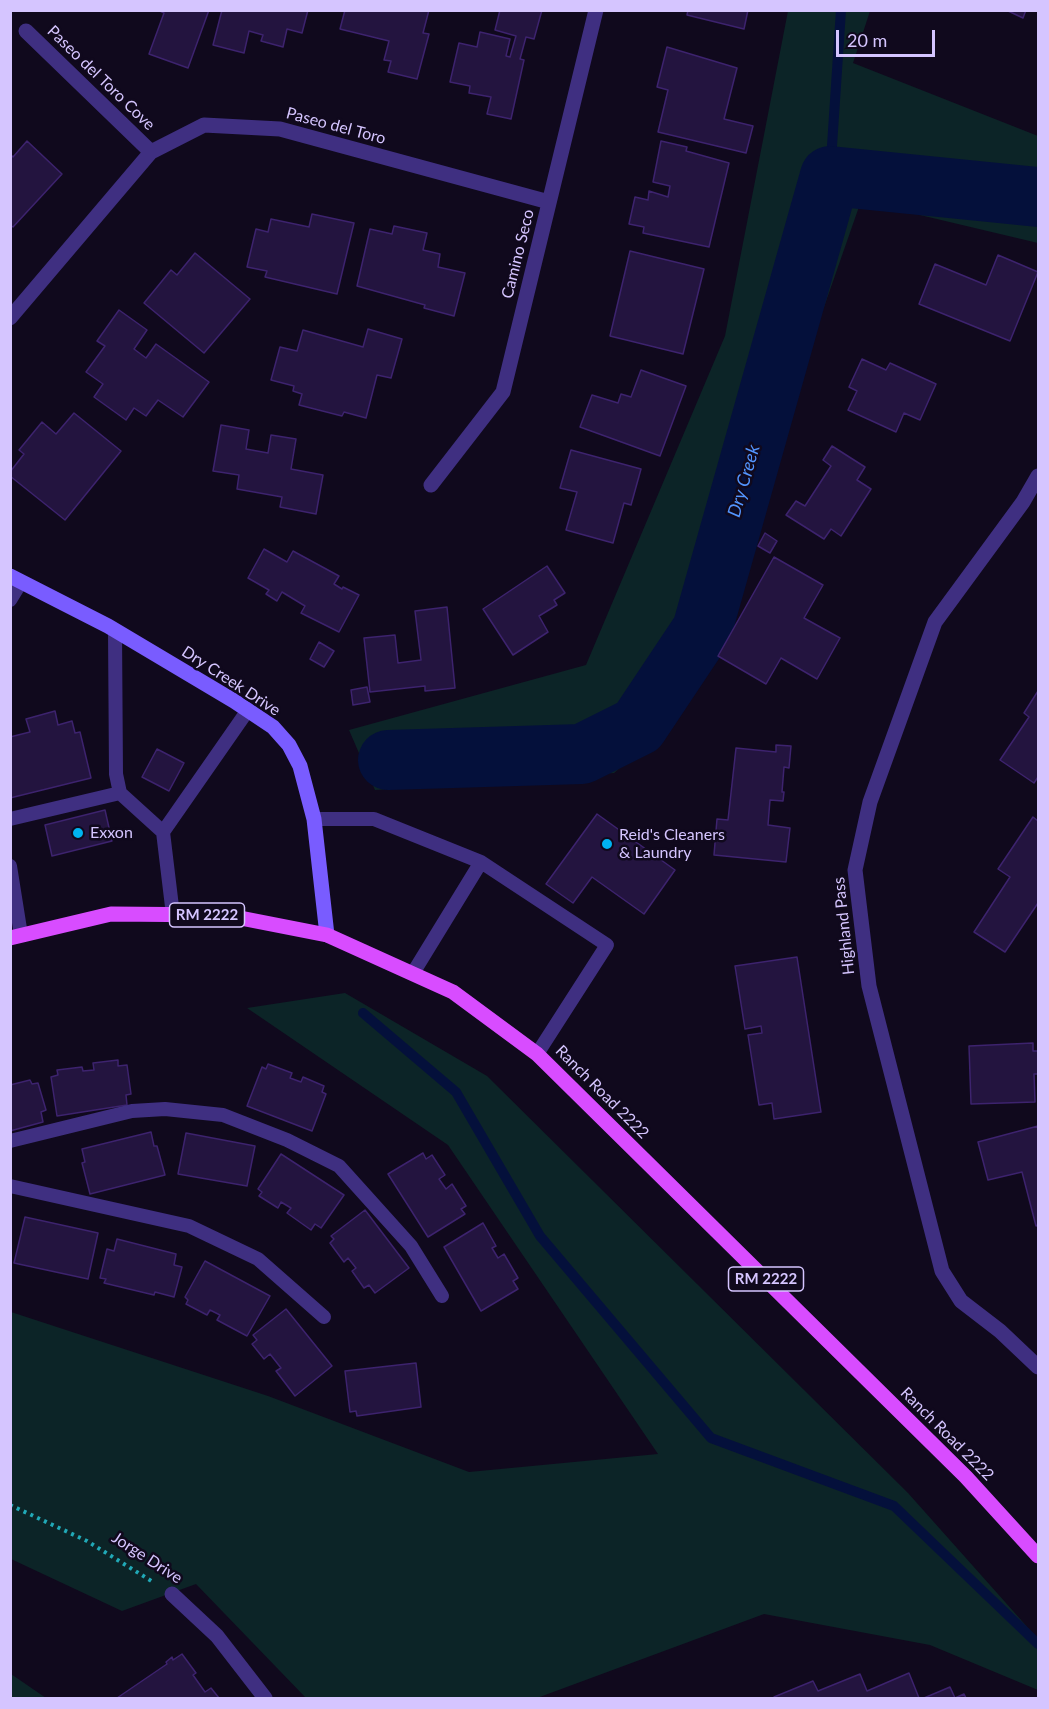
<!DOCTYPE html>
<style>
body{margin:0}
#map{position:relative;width:1049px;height:1709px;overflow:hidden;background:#10091d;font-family:Lato,sans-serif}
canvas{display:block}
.frame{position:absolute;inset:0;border:12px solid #d5c5ff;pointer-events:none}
.scale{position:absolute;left:836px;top:30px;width:99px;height:27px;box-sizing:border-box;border:3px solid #d5c5ff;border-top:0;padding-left:8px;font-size:18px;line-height:21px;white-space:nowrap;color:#d5c5ff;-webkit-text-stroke:4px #10091d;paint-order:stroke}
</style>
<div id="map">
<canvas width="1049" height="1709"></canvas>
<div class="frame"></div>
<div class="scale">20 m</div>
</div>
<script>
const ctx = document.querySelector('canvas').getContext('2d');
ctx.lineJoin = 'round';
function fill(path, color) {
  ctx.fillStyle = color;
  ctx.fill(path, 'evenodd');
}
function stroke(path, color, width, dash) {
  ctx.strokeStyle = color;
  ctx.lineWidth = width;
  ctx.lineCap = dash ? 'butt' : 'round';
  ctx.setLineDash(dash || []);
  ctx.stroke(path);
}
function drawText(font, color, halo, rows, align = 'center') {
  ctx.font = font + ' Lato,sans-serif';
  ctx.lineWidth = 5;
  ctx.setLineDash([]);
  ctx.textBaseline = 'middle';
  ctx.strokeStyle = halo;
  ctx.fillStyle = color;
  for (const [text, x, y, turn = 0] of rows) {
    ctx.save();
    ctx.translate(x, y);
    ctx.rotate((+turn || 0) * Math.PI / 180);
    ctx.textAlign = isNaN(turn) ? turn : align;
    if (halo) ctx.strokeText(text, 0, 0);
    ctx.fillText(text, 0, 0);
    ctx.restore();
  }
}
const green = new Path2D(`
 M788 11H870L853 63 1038 136V243L861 201 749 522 708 653 675 721 614 773 375 790 349 730 586 665 725 336Z
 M345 993 487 1076 908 1493 1038 1639V1690L930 1645 764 1614 537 1698H306L196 1584 122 1611 11 1559V1312L268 1396 469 1472 658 1454 448 1145 247 1008Z
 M11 1674 46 1698H11Z`);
const stream = new Path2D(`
 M830 176 841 10
 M363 1013 456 1092 540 1236 711 1438 894 1506 1038 1644`);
const river = new Path2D(`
 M388 760 582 754 638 726 702 630 830 176 1038 197`);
const building = new Path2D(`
 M158 10H209L188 68 149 54 164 13Z
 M222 10H308L302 33 287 29 283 47 261 41 263 35 249 31 244 53 213 45Z
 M345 10H429L423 33 429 34 417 79 388 72 391 61 384 60 389 41 340 29Z
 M500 10H542L534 39 526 37 520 59 524 60 511 119 487 114 491 97 469 93 470 86 450 82 459 43 477 47 480 32 510 39 506 56 510 57 516 36 495 30Z
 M688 10H748L744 29 687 15Z
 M1006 10H1026L1023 18Z
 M667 47 737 68 724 119 753 126 746 153 658 132 668 90 657 87Z
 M27 141 62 174 13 227 10 225V154L13 157Z
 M661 141 687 147 686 151 729 163 709 247 643 233 644 227 629 224 635 197 648 200 649 191 668 197 670 186 653 182Z
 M312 214 354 223 337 294 265 277 267 271 247 267 256 229 268 232 271 219 309 227Z
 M394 226 427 233 423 250 440 254 438 267 465 273 454 316 424 308 425 305 357 286 370 229 392 234Z
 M630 251 704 269 683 354 610 336Z
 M195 253 250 299 204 353 144 303 171 270 177 275Z
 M998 255 1038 272 1010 341 919 304 935 264 986 285Z
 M119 310 147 330 134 349 146 358 156 344 209 382 183 417 158 400 146 416 134 408 126 420 94 397 103 384 86 372 105 346 97 341Z
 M368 329 402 339 391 378 377 375 366 418 344 412 342 416 299 405 302 394 293 391 294 386 271 380 280 347 297 351 303 330 363 347Z
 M862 359 886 370 890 363 936 384 920 420 904 413 896 432 848 410 857 391 849 387Z
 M641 370 686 386 660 456 580 427 592 395 618 403 621 394 631 397Z
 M74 413 121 451 65 520 10 476V472L24 454 19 450 42 422 56 434Z
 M221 425 249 430 246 449 268 453 271 435 296 439 291 469 323 475 316 514 280 507 282 497 237 489 239 475 213 471Z
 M832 446 865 467 857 480 871 489 841 536 831 529 824 539 786 515 796 501 805 506 831 466 823 460Z
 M571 450 641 469 631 505 624 503 613 543 566 530 577 492 560 488Z
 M765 533 777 541 770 553 758 546Z
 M264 549 287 562 293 551 339 576 334 584 342 589 343 587 359 595 339 632 301 613 305 606 282 592 277 601 266 594 269 590 248 578Z
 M774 557 823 585 804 618 840 638 817 679 781 658 766 684 718 656Z
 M547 566 565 593 554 600 557 605 539 616 548 632 513 655 483 609Z
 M447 607 455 688 425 691V686L370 692 364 638 395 635 398 663 421 660 415 611Z
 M319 642 334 651 324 667 310 659Z
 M367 687 370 702 353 705 351 690Z
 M1038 691V777L1034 783 1000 760 1029 717 1024 713Z
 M55 711 58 725 72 721 75 733 80 732 91 778 10 798V737L30 732 26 719Z
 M776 745 791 746 789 768 784 767 782 792H784L783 801 770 800 768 825 790 828 786 862 714 855 717 819 728 820 736 748 776 752Z
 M157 749 184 763 169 791 142 777Z
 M105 810 112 841 52 856 45 825Z
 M597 814 675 870 644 914 592 877 573 903 546 884Z
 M1033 817 1038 821V903L1005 952 974 932 1010 877 998 869Z
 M797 957 821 1112 774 1119 772 1103 759 1105 748 1035 762 1033 761 1026 745 1029 735 966Z
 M1033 1043V1051H1038V1074H1034L1035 1102 971 1104 969 1046Z
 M118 1060V1066L127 1065 131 1094 126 1095 127 1105 57 1116 51 1077 58 1075 57 1070 82 1067 83 1071 94 1070 93 1063Z
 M268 1064 292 1073 290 1078 301 1082 303 1077 324 1086 322 1092 326 1094 312 1131 247 1106 262 1067 266 1069Z
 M30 1080 32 1084 38 1083 46 1110 41 1112 43 1122 10 1131V1085Z
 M1038 1126V1225L1036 1226 1022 1172 988 1180 978 1142Z
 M151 1132 154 1146H157L165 1175 90 1194 82 1163 85 1162 82 1149Z
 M186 1133 255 1146 247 1186 178 1174Z
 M423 1153 426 1159 432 1155 445 1175 439 1179 446 1189 452 1184 466 1206 461 1209 465 1214 428 1237 388 1174Z
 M281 1154 344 1195 321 1228 315 1224 311 1230 287 1213 291 1208 281 1202 278 1208 259 1196 262 1192 258 1189Z
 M365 1210 409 1268 375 1293 369 1285 364 1288 352 1271 356 1268 348 1258 344 1262 330 1243 334 1239 331 1236Z
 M25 1217 98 1233 88 1279 14 1263Z
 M483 1223 496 1246 492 1248 498 1258 504 1254 518 1278 513 1281 518 1289 481 1311 444 1247Z
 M117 1239 176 1254 174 1265 182 1267 174 1297 155 1292 154 1295 104 1283 106 1279 100 1278 107 1249 114 1251Z
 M205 1261 270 1296 247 1336 217 1320 220 1315 210 1310 207 1315 186 1304 188 1300 185 1297Z
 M286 1309 332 1366 295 1396 276 1371 281 1368 270 1354 264 1359 252 1344 257 1340 253 1335Z
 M416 1363 421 1407 357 1416 356 1411 350 1412 345 1371Z
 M182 1654 196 1673 193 1675 205 1692 211 1688 219 1698H117L167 1664 166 1662 172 1657 173 1660Z
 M909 1673 919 1698H775L774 1697 813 1681 818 1691 860 1674 867 1691Z
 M950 1687 955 1698 964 1694 966 1698H924Z`);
const path = new Path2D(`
 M10 1505 87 1541 153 1582`);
const lane = new Path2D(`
 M10 600 21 582
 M120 793 163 832
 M10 819 120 793 116 774 115 631
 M314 819H374L481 862
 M10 866 21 935
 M173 915 163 832 248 710
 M413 973 481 862 607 945 537 1054
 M10 1141 132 1111 165 1109 223 1115 287 1140 339 1166 411 1246 442 1296
 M10 1186 189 1226 258 1259 324 1317`);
const street = new Path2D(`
 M26 31 151 152
 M10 318 151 152 204 125 280 129 549 202
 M1038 476 1023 502 935 622 870 802 855 870 869 986 942 1271 961 1301 1000 1331 1038 1367
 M431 485 503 392 596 10
 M172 1594 217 1636 265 1698`);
const secondary = new Path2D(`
 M10 576 108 626 234 701 273 727 289 745 300 766 314 819 327 935`);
const primary = new Path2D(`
 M10 938 111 914 225 915 327 935 453 992 537 1054 966 1477 1038 1556`);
const markers = [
 [78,833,6,"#00b3f0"],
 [607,844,6,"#00b3f0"]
];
const shields = [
 [207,915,75],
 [766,1279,75]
];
const shieldNames = [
 ["RM 2222",207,915],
 ["RM 2222",766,1279]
];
const streetNames = [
 ["Paseo del Toro Cove",101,78,44],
 ["Paseo del Toro",336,126,15],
 ["Camino Seco",518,254,-76],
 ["Dry Creek Drive",231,681,33],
 ["Highland Pass",844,926,-96],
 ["Ranch Road 2222",602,1092,45],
 ["Ranch Road 2222",947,1434,45],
 ["Jorge Drive",147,1558,33]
];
const poiNames = [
 ["Exxon",90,833],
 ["Reid's Cleaners",619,835],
 ["& Laundry",619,853]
];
const waterNames = [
 ["Dry Creek",744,481,-74]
];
fill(green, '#0c2427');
stroke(stream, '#04103b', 10);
stroke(river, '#04103b', 60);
fill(building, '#23143f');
stroke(building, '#3d236e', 1.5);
stroke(path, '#21a9b7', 4, [3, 4.5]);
stroke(lane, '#3f2f81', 14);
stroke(street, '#3f2f81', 15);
stroke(secondary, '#795cff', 15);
stroke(primary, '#d84cff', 15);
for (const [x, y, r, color] of markers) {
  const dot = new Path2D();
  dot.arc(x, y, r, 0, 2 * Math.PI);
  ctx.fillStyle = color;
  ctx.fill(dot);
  stroke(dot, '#10091d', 2);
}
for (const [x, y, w] of shields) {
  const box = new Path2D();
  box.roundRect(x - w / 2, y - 12, w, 24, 4.5);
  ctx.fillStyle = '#10091d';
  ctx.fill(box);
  stroke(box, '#d5c5ff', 1.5);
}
drawText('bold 15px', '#d5c5ff', null, shieldNames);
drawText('16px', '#d5c5ff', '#10091d', streetNames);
drawText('16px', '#d5c5ff', '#10091d', poiNames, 'left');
drawText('italic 18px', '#5395ff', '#10091d', waterNames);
</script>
